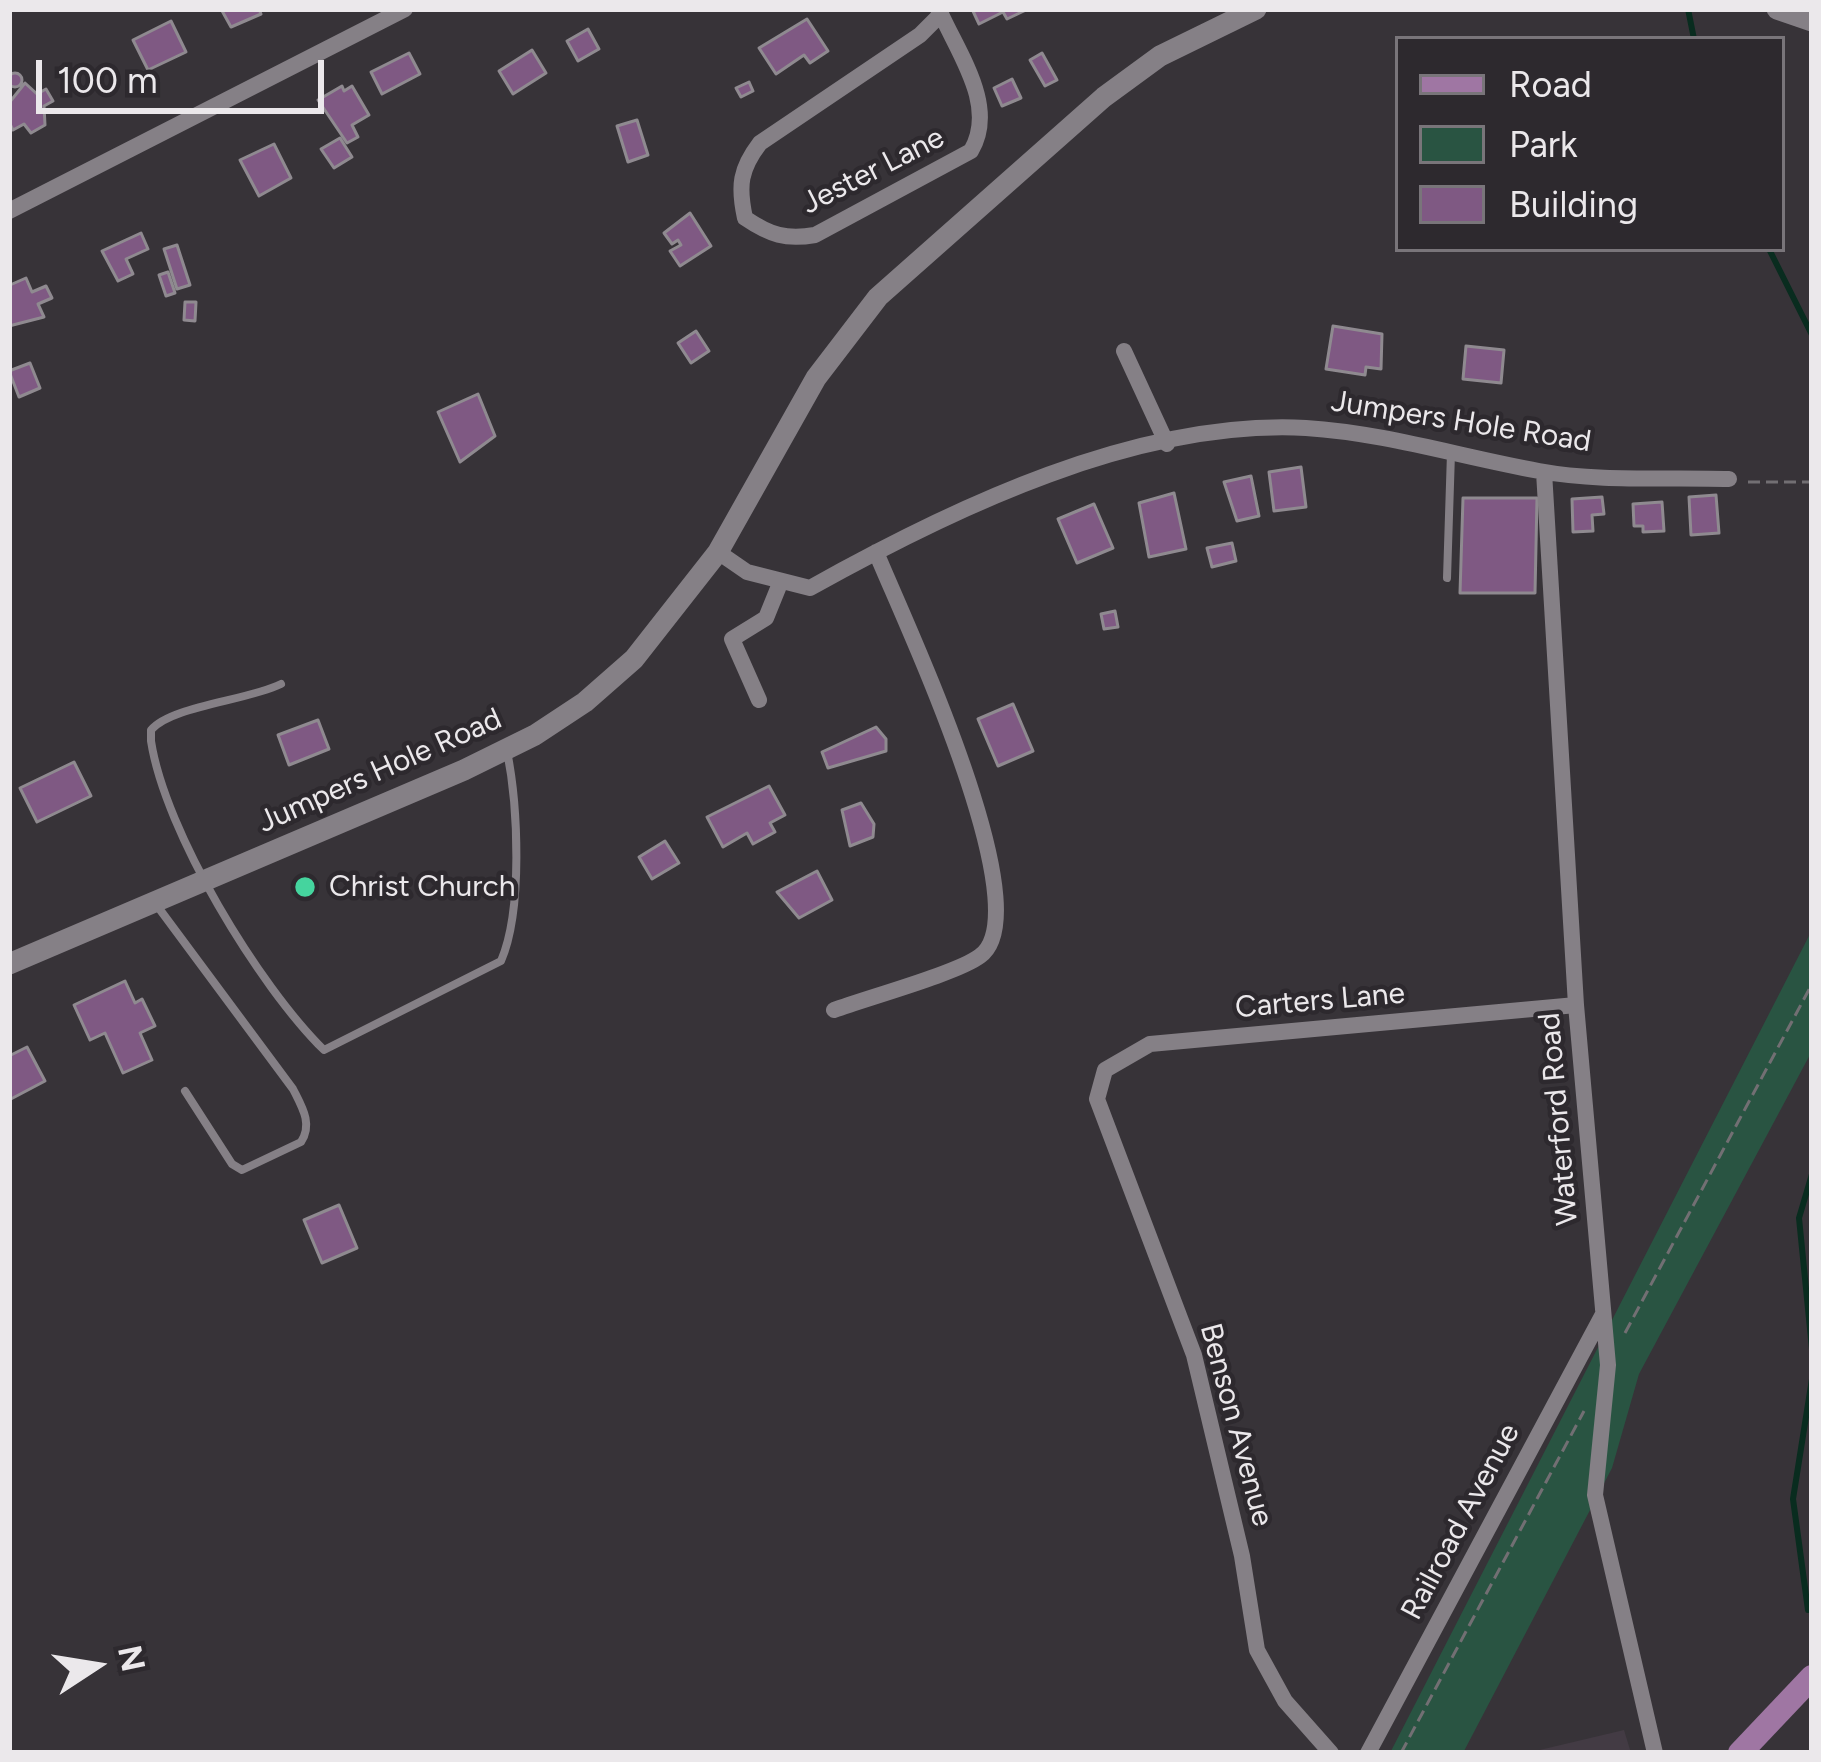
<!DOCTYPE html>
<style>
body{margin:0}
#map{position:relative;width:1821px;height:1762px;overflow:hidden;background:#373338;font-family:Figtree,sans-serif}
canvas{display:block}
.frame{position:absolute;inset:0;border:12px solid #ebe8eb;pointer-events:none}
.legend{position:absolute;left:1395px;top:36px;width:390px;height:216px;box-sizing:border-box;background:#2d292e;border:3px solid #79757a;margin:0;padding:15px 21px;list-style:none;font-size:36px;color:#ebe8eb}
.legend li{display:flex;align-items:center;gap:24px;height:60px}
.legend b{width:60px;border:3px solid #79757a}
.north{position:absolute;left:36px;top:1606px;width:120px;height:120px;-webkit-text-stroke:9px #2d292e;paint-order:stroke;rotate:78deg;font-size:33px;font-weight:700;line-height:48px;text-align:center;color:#ebe8eb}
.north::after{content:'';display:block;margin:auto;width:42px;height:54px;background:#ebe8eb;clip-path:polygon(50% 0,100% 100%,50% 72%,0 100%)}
.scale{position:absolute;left:36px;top:60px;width:288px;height:54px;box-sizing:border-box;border:6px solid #ebe8eb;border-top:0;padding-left:15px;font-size:36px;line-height:42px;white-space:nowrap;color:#ebe8eb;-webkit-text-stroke:9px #2d292e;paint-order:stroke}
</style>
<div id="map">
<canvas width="1821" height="1762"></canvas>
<div class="frame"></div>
<ul class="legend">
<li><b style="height:15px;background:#9f76a3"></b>Road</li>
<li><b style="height:33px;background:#295442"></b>Park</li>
<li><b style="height:33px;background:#7f5983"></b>Building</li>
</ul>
<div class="north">N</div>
<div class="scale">100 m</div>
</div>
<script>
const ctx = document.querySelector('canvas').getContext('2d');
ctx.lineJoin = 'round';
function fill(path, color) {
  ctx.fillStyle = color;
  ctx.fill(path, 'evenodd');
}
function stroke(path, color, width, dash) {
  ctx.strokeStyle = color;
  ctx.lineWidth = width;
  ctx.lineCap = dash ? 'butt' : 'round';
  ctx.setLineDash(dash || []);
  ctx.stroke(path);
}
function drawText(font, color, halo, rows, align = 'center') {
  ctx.font = font + ' Figtree,sans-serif';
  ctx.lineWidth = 9;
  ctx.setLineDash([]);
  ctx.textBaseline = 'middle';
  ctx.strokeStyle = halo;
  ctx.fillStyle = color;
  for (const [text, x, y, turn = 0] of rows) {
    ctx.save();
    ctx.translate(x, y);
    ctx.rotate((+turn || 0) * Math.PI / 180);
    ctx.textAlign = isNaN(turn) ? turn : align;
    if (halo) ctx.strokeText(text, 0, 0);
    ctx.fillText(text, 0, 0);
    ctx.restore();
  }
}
const built = new Path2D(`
 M1624 1730 1631 1753H1527Z`);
const green = new Path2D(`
 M1812 930V1051L1639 1374 1612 1468 1463 1753H1390Z`);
const stream = new Path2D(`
 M1688 9 1694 39
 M1769 249 1812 335
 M1812 1174 1799 1218 1812 1349
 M1808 1610 1793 1499 1812 1379`);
const building = new Path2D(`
 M259 9 261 14 231 27 221 9Z
 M972 9H1026V10L1007 19 1003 12 979 24Z
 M807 19 828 51 810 63 804 55 776 74 759 48Z
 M171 21 186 52 148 70 133 40Z
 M588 29 599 49 578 61 567 41Z
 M532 50 546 73 513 94 499 71Z
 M409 53 420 74 382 94 371 72Z
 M1042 53 1057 80 1045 86 1030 60Z
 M8 80a7 7 0 1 1 14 0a7 7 0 1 1-14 0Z
 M1012 79 1021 98 1002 106 994 88Z
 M749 82 753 91 741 97 736 88Z
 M25 83 37 94 46 89 53 101 44 106 45 125 31 133 24 124 13 130 9 122V103Z
 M342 86 344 91 352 86 369 115 352 125 358 137 347 143 318 100Z
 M637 120 648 155 628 162 617 126Z
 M340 138 352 157 334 168 321 149Z
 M274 144 291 178 259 196 240 160Z
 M690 213 711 246 680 266 670 251 681 245 678 240 672 244 664 233Z
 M141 233 148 249 126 259 133 274 118 281 102 251Z
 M177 245 190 285 177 289 164 249Z
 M168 272 175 293 166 296 159 275Z
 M26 278 32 292 46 286 52 298 38 304 44 317 9 326 10 285Z
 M185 302H196L195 321 184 320Z
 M1333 326 1382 334 1381 369 1366 367 1365 375 1326 369Z
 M696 331 709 351 691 363 678 343Z
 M1466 346 1504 350 1501 383 1463 379Z
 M30 363 40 388 19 397 9 371Z
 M478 394 495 436 460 462 438 412Z
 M1301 467 1306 507 1274 511 1269 472Z
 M1251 476 1259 516 1237 521 1224 482Z
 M1174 493 1186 549 1149 557 1139 503Z
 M1716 495 1719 533 1691 535 1689 497Z
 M1602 497 1604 514 1592 515 1593 531 1573 532 1572 499Z
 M1463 498H1537L1535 593H1460Z
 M1662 502 1664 531 1643 532V526H1634L1633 504Z
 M1094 504 1113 548 1077 563 1058 519Z
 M1232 543 1236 561 1212 567 1207 548Z
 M1115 611 1118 627 1104 629 1101 614Z
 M1013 704 1033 751 998 766 978 719Z
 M318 720 329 749 289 765 278 735Z
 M876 727 886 739V751L828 768 822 752Z
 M74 762 91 796 37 822 20 788Z
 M769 786 785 815 770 823 775 832 753 844 747 833 723 847 707 817Z
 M861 803 874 824 873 837 850 846 842 810Z
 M665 841 679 863 652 879 639 857Z
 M817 871 832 900 799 918 777 892Z
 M125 981 135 1003 142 999 155 1026 140 1033 152 1060 123 1073 105 1033 90 1040 74 1005Z
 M27 1047 45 1081 9 1100V1056Z
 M339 1205 357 1248 322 1263 304 1220Z`);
const path = new Path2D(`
 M1748 482H1812
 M1625 1333 1812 984
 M1401 1753 1584 1411`);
const service = new Path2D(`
 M1447 578 1451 453
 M281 684C246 701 171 706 151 730V741C165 832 259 986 324 1050L501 961C523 910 518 806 507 751
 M158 907 293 1089C302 1107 313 1124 301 1142L242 1170 232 1164 185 1091`);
const minor = new Path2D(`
 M938 9 941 14C960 56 997 107 971 151L815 235C786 240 770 235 745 218 738 186 740 169 760 143L920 35 941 14
 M9 211 405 9
 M1124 351 1167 444
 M1544 472 1576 1005 1608 1365 1595 1495 1655 1753
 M718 552 747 572 810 588C953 508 1138 419 1306 428 1385 433 1461 457 1539 471 1599 482 1667 477 1729 479
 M759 700 732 639 766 618 781 581
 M834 1010C866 998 958 973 980 956 1043 911 901 614 876 552
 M1331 1753 1285 1701 1257 1650 1242 1556 1194 1355 1097 1099 1105 1070 1150 1044 1576 1005
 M1368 1753 1602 1316`);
const secondary = new Path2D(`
 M1777 9 1812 21
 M9 964 464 770 535 735 585 702 634 659 718 552 816 378 878 297 1104 97 1160 56 1256 9`);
const primary = new Path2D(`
 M1740 1753 1812 1677`);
const markers = [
 [305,887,12,"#45d49e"]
];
const streetNames = [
 ["Jester Lane",873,171,-27],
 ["Jumpers Hole Road",1461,422,9],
 ["Jumpers Hole Road",380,771,-24],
 ["Carters Lane",1320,1001,-5],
 ["Waterford Road",1559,1119,-95],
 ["Benson Avenue",1236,1425,75],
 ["Railroad Avenue",1461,1522,-62]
];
const poiNames = [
 ["Christ Church",329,887]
];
fill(built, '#433b44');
fill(green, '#295442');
stroke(stream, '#092c1f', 6);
fill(building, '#7f5983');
stroke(building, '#8f8a90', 3);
stroke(path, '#726f73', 3, [12, 6]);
stroke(service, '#858086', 8);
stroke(minor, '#858086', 16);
stroke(secondary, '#858086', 21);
stroke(primary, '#9f76a3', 24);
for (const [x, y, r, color] of markers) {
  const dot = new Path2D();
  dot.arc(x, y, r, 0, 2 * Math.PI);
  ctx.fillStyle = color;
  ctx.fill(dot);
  stroke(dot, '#2d292e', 4.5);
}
drawText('30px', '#ebe8eb', '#2d292e', streetNames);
drawText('30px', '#ebe8eb', '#2d292e', poiNames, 'left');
</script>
